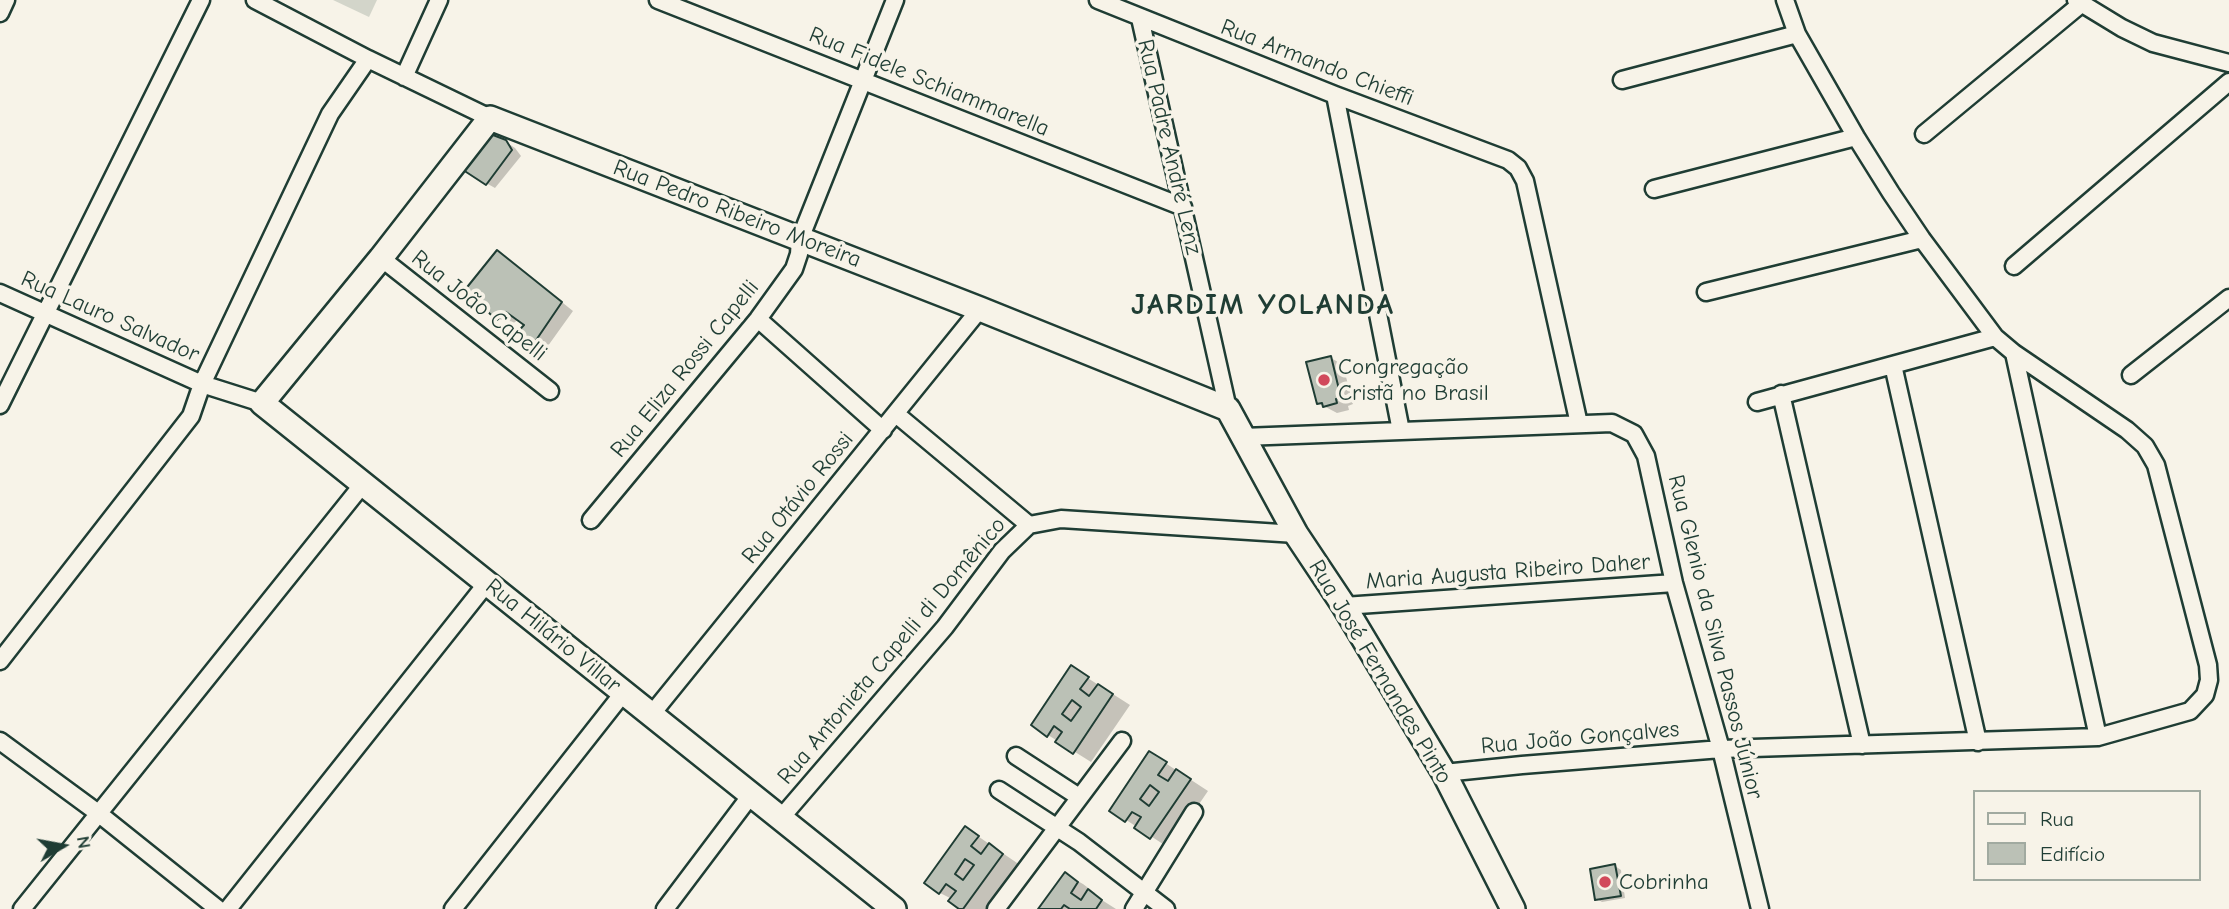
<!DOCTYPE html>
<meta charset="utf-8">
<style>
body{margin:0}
#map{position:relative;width:2229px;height:909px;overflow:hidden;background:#f7f3e8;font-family:"Comic Neue",sans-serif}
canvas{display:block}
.legend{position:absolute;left:1973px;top:790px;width:228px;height:91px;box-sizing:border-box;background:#f7f3e8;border:2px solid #a1aaa0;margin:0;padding:9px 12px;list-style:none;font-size:21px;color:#1f3d34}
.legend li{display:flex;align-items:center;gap:14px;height:35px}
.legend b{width:35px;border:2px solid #a1aaa0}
.north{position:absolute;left:28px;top:811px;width:70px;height:70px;-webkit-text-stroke:5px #f7f3e8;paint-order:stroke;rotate:80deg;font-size:19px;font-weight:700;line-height:28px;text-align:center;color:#1f3d34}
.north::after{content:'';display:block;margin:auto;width:24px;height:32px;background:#1f3d34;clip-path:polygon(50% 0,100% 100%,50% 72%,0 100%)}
</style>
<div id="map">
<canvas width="2229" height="909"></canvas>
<ul class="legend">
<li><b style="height:9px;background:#f7f3e8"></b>Rua</li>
<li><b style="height:19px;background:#bbc1b6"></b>Edifício</li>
</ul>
<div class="north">N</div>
</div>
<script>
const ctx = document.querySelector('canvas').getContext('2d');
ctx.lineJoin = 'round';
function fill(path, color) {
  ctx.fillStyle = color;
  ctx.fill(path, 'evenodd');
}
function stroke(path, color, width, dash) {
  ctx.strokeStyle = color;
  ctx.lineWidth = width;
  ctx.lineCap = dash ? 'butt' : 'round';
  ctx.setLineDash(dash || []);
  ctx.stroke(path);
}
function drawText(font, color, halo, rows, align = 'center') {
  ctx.font = font + ' "Comic Neue",sans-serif';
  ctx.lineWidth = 7;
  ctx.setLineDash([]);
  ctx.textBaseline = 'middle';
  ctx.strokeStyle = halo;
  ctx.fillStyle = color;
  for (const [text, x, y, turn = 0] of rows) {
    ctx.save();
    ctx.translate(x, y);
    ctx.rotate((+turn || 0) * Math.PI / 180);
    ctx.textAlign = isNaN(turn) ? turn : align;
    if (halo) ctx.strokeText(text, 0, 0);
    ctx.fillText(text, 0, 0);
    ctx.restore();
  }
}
const green = new Path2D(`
 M333 0H377L369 17Z`);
const shadow = new Path2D(`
 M506 142 515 148 521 156 495 188 486 183Z
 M509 260 573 311 540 357 529 350 527 324 519 319 511 325 498 318Z
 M1331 358 1343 365 1353 404 1348 406 1349 410 1337 413 1318 403Z
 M1072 668 1130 705 1091 762 1048 735Z
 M1150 753 1208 791 1169 848 1111 810Z
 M966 828 1020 865 988 909H962L952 899 940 893Z
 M1615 866 1621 870 1625 898 1602 902 1597 899Z
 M1065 874 1083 884 1095 893 1094 895 1116 909H1040Z`);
const building = new Path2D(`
 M493 135 506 140 512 150 486 185 457 166 482 137Z
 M497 250 562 302 528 352 512 338 524 325 506 312 497 320 464 291Z
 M1331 356 1341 398 1336 399 1337 403 1323 407 1322 403 1317 404 1306 362Z
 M1071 665 1089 677 1080 689 1089 696 1098 684 1113 694 1073 754 1055 742 1062 732 1054 726 1047 737 1031 725ZM1072 700 1081 707 1071 721 1062 714Z
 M1149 751 1167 762 1158 775 1168 781 1176 769 1191 779 1150 839 1134 828 1141 817 1132 812 1125 822 1109 811ZM1150 785 1159 792 1149 806 1140 799Z
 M965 826 979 836 971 846 981 854 989 843 1003 854 963 909H959L948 901 956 891 946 884 939 894 924 883ZM965 859 974 865 963 880 955 874Z
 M1615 864 1621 896 1595 900 1590 869Z
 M1065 872 1078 882 1071 893 1081 900 1088 889 1102 900 1096 909H1070L1064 905 1061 909H1038Z`);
const street = new Path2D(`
 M255 0 368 59 490 118
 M658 0 1183 207
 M1098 0 1335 95 1508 160 1518 168 1525 181 1579 424
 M2076 0 2122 28 2153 43 2229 63
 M0 13 6 0
 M1140 18 1228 409
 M404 77 439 0
 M1622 80 1797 34
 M1335 95 1401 431
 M1924 134 2081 4
 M1654 189 1856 137
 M381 258 550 391
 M2014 266 2229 82
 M1706 292 1922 239
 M0 293 202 384 262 403
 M758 319 883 430
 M2014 353 2098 737
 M1893 365 1978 742
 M2131 375 2229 298
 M1781 394 1862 745
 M1757 402 1995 337
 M0 405 201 0
 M896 414 1029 525
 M1243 437 1612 423 1634 434 1646 456 1674 583 1721 749 1760 909
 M591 520 758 319 794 269 799 254 800 239 895 0
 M1344 606 1674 583
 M0 661 191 416 202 384 330 114 368 59
 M651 715 980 309
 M0 741 98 813 218 909
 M1016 756 1079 797
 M1444 773 1522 765 1721 749 2098 737 2190 711 2205 695 2209 680 2208 665 2156 465 2145 446 2127 430 2014 353 1995 337 1922 239 1891 193 1856 137 1797 34 1785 0
 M999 790 1079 842 1166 909
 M780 819 945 627 1002 551 1029 525 1061 519 1296 534
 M22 909 363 484
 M228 909 487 583
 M453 909 624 692
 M665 909 751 795
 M996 909 1122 741
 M1134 909 1194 812`);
const secondary = new Path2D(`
 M894 909 262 403 381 258 490 118 980 309 1228 409 1296 534 1344 606 1444 773 1513 909`);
const markers = [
 [1324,380,7,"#d1495b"],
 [1605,882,7,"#d1495b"]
];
const streetNames = [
 ["Rua Armando Chieffi",1317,63,21],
 ["Rua Fidele Schiammarella",929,82,22],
 ["Rua Padre André Lenz",1169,147,77],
 ["Rua Pedro Ribeiro Moreira",737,214,21],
 ["Rua João Capelli",479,306,38],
 ["Rua Lauro Salvador",110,317,24],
 ["Rua Eliza Rossi Capelli",685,369,-51],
 ["Rua Otávio Rossi",798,498,-51],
 ["Maria Augusta Ribeiro Daher",1508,572,-4],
 ["Rua Hilário Villar",553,636,39],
 ["Rua Glenio da Silva Passos Júnior",1715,637,76],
 ["Rua Antonieta Capelli di Domênico",892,651,-50],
 ["Rua José Fernandes Pinto",1380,672,59],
 ["Rua João Gonçalves",1580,738,-5]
];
const poiNames = [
 ["Congregação",1338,367],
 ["Cristã no Brasil",1338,393],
 ["Cobrinha",1619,882]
];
const districtNames = [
 ["JARDIM YOLANDA",1263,306]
];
fill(green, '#d3d5ca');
fill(shadow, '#0003');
fill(building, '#bbc1b6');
stroke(building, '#1f3d34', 2);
stroke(street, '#1f3d34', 21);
stroke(secondary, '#1f3d34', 28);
stroke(street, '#f7f3e8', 16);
stroke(secondary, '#f7f3e8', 23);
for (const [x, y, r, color] of markers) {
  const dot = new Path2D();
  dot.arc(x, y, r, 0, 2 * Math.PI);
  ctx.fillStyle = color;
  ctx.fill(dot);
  stroke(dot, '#f7f3e8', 2.5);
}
drawText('23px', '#1f3d34', '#f7f3e8', streetNames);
drawText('23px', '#1f3d34', '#f7f3e8', poiNames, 'left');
ctx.letterSpacing = '2px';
drawText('bold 30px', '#1f3d34', '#f7f3e8', districtNames);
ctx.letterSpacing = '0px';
</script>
